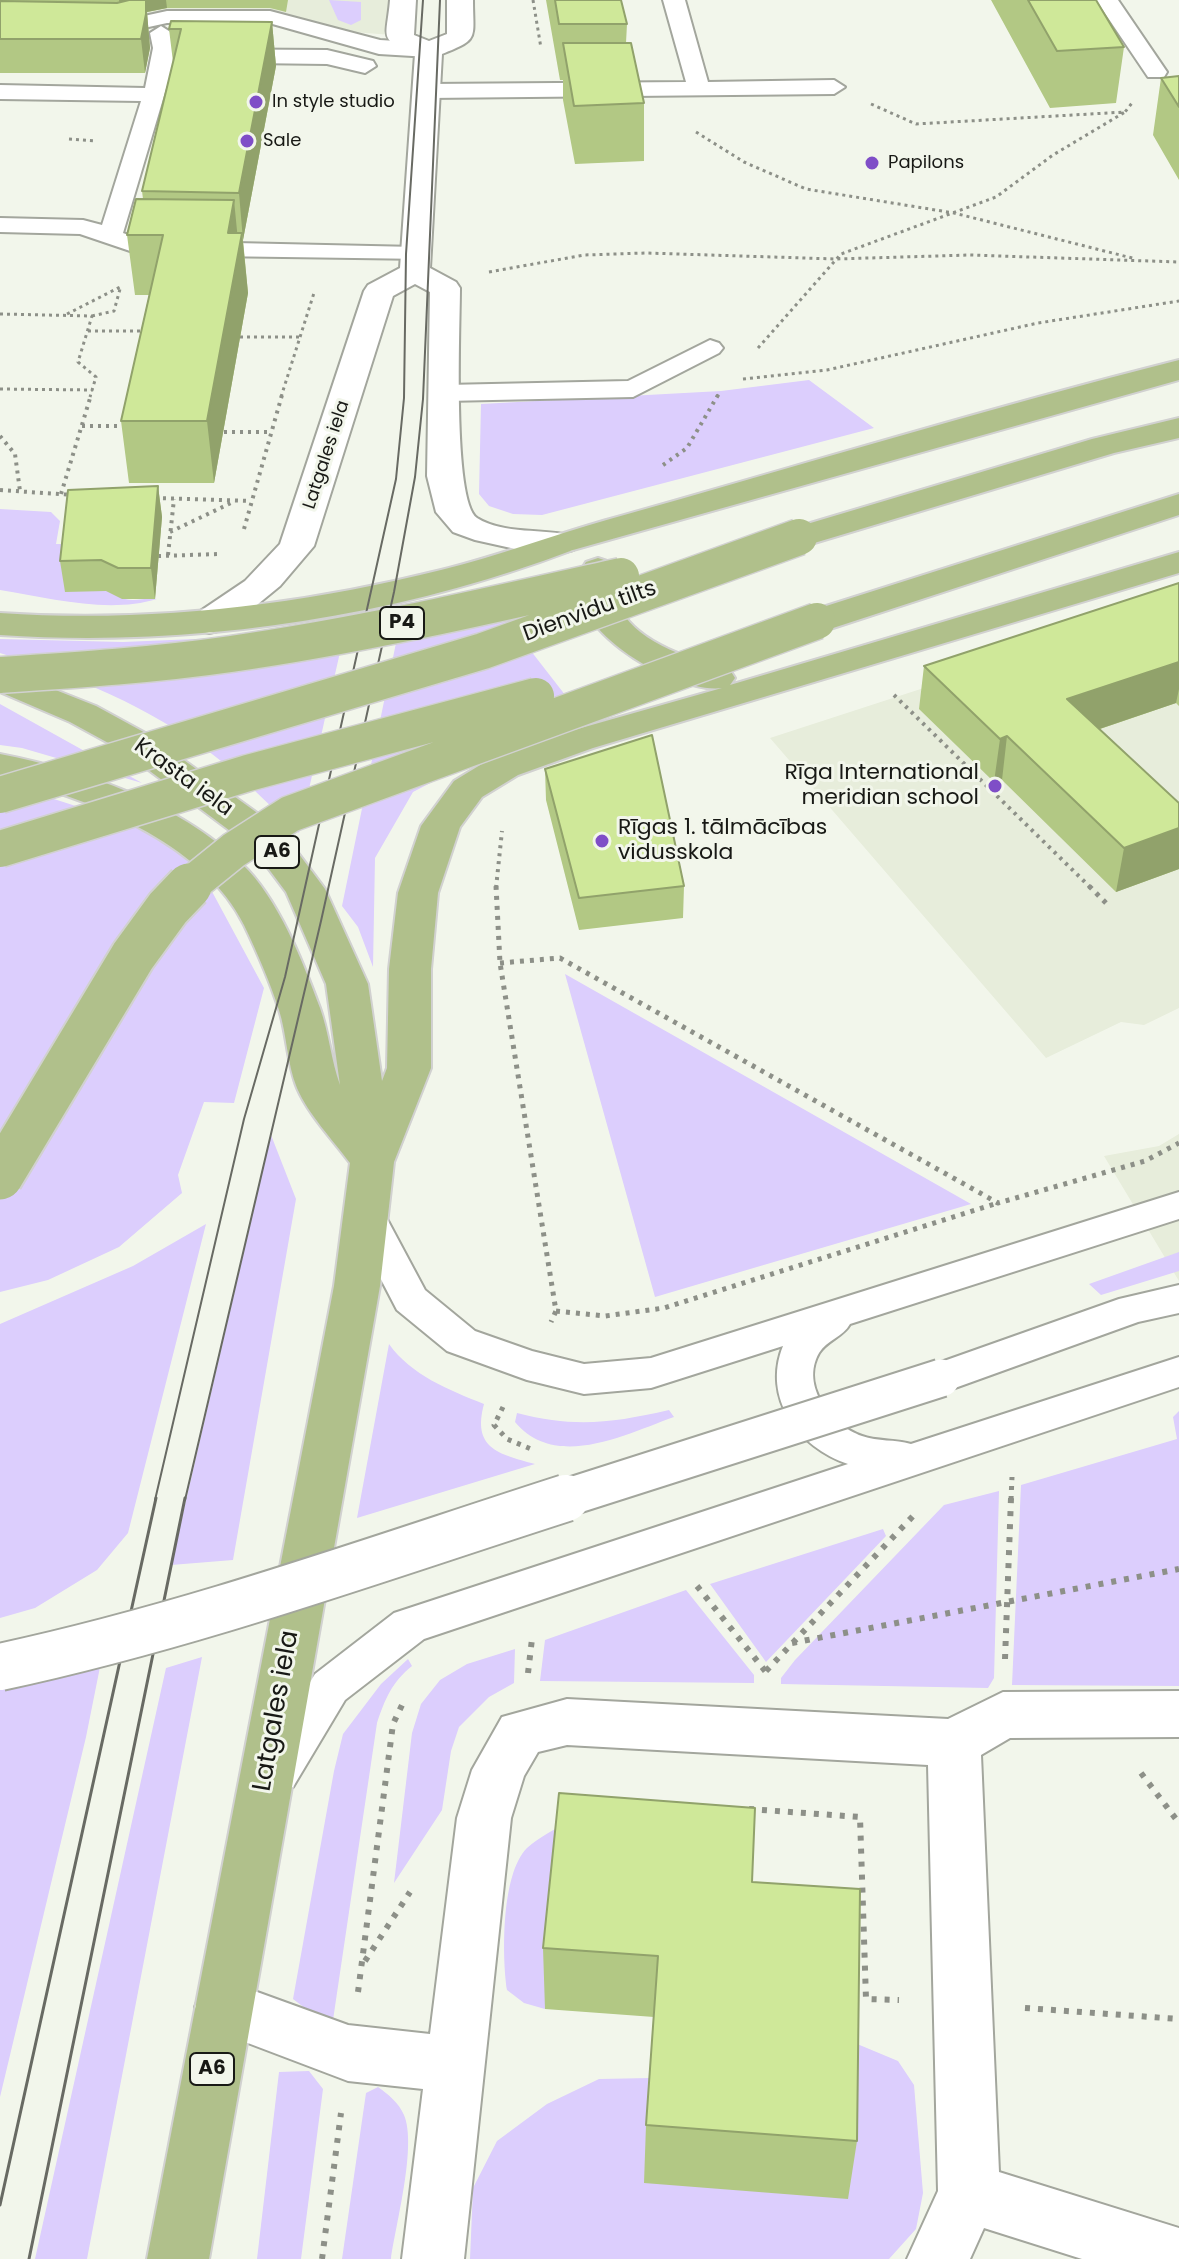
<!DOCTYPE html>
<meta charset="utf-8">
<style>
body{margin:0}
canvas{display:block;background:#f2f6eb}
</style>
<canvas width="1179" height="2259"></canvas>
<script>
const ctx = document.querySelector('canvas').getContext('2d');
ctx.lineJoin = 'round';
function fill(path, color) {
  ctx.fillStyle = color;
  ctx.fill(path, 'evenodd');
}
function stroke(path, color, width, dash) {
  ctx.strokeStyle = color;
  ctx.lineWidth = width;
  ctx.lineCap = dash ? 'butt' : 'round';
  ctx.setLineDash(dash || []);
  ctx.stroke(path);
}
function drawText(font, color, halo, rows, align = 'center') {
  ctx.font = font + ' Poppins,sans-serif';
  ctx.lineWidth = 6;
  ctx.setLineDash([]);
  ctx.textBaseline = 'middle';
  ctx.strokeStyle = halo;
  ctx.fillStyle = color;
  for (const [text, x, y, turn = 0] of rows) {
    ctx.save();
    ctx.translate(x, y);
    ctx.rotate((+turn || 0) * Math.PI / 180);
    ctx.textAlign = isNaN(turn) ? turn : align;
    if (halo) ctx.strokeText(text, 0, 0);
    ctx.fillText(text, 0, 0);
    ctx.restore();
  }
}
const built = new Path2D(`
 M0 0H394L392 35 248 24Z
 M1179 605V1008L1144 1025 1121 1022 1046 1058 770 738Z
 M1179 1134V1281L1104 1156 1159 1146Z`);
const green = new Path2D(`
 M329 0 361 2V20L351 25 338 20Z
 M809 380 874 428 542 515 513 514 489 506 479 494 481 404 721 391Z
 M0 509 51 512 60 521 56 544H70C81 556 112 597 125 599 136 602 146 597 157 599 108 614 50 598 0 590Z
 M482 588 590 727 463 766 413 792 375 858 373 967 358 927 342 906 404 604Z
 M348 617 299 833C271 807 243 777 212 754 149 707 75 676 0 653V639L123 642 244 637Z
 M0 704 142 783 22 748 0 745Z
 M0 787 32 792 129 823 168 840 202 873 264 988 234 1103 204 1102 178 1175 182 1193 119 1247 48 1280 0 1292Z
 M565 974 971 1204 655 1297Z
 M271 1135 296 1199 233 1560 171 1565Z
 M206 1224 128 1533 97 1570 35 1608 0 1618V1324L133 1266Z
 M1179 1252V1271L1101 1295 1089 1284Z
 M389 1344C411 1375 449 1390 484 1404 472 1448 498 1454 535 1464L357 1518Z
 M669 1410 674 1417C626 1434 556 1471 515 1422L517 1413C575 1428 612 1423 669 1410Z
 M1179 1411V1686L1012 1685 1021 1485 1177 1439 1173 1417Z
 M999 1491 994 1678 988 1688 781 1684V1678L795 1660 944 1505Z
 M883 1529 886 1536 766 1662 710 1584Z
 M686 1590 754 1675V1683L540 1681 545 1640Z
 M110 1617 86 1737 0 2097V1660Z
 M515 1649 514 1683 489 1697 459 1727 451 1751 442 1810 394 1883 412 1733 421 1704 440 1680 467 1664Z
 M202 1657 87 2259H35L166 1668Z
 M408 1659 412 1666C392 1682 385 1699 377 1723L333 2020 310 2012 293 1999 334 1771 343 1734 381 1684Z
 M570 1820 560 1856 545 2009 524 2003 507 1990C502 1956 501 1874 527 1848 539 1837 556 1829 570 1820Z
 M850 2041 898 2061 914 2085 923 2193 916 2229 889 2259H470L473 2188 497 2141 547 2104 599 2079 651 2078Z
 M309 2071 323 2089 301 2259H257L279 2072Z
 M378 2087C388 2094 399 2103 404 2115 417 2146 396 2223 391 2259H342L366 2093Z`);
const pathFar3 = new Path2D(`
 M533 0 541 48
 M871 104 916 124 1125 112 1132 103
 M696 132 744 162 806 189 954 213 1136 259
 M69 139 95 141
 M489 272 584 255 646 253 836 259 970 255 1179 262
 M0 314 92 316 78 362 96 377 90 397
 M67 314 122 286
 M92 316 114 311 120 289
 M88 331H145
 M240 337H300
 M758 348 841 254 996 197 1053 155 1125 112
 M743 379 827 370 1038 323 1179 301
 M0 389 93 390
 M281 397 314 293
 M717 397 720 392`);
const pathFar2 = new Path2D(`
 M82 426H125
 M224 432H270
 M0 436 15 454 20 491
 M663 465 687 448 718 395
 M0 490 73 495
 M61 494 91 395
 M155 498 250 501
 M244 529 282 395
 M170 532 231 503
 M168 555 174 499
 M158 556 220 554
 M894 695 1091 888
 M496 888 502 831`);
const pathFar1 = new Path2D(`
 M496 886 500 963 556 1311 551 1322
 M1089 886 1106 903
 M500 963 560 958 998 1203 1145 1161 1179 1143
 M556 1311 605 1316 664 1308 998 1203
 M503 1407 494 1425 507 1439 531 1449
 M1011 1500 1012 1477`);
const path = new Path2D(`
 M697 1586 766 1672
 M792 1643 1179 1569
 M1005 1659 1011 1498
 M766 1671 914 1515
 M528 1673 532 1639
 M1141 1773 1179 1823
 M749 1809 860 1817 866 1999 899 2000
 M365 1961 410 1892
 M358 1992 393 1724 403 1703
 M1025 2008 1179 2019
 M322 2259 341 2113`);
const service = new Path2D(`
 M663 0H685L708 82 834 80 845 87 834 94 428 98 417 91 428 84 686 82Z
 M1096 0H1118L1167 72 1164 77H1148Z
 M167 11H270L380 40 429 43 440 50 429 57 379 54 269 23H167L121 33 0 31V19L121 21Z
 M161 26 172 33 175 49 327 50 373 61 376 66 365 73 327 64 174 62 123 233 145 241 416 247 425 249 428 254 425 259 142 255 80 234 0 232V218L83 220 102 225 141 101 0 99V85L145 88 153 48 150 33Z
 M710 340 719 343 723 348 719 353 633 397 446 401 437 399 433 393 437 387 446 385 628 381Z
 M1179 1192V1219L850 1324C843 1337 827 1340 819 1353 800 1386 831 1425 862 1436 878 1442 895 1439 911 1444L1179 1357V1387L424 1639 345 1700 293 1787 277 1792 261 1787 255 1773 315 1674 394 1613 848 1464C798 1447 762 1398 783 1346L651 1388 584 1394 527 1380 447 1351 397 1310 347 1214 353 1204 366 1200 379 1204 425 1290 475 1331 532 1351 584 1364 651 1358Z
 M1179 1285V1313L1138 1322 941 1393 927 1389 921 1378 927 1367 1119 1299Z`);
const minor = new Path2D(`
 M1179 1691V1737L1010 1738 981 1755 999 2172 1179 2228V2259H1082L984 2228 970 2259H907L938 2191 928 1765 567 1745 538 1752 524 1776 511 1818 464 2259H402L423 2089 348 2081 203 2026 195 2007 203 1988 224 1980 348 2025 430 2034 457 1818 472 1770 502 1717 567 1699 948 1719 1003 1692Z`);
const tertiary = new Path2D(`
 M390 0H416L414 35 429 41 447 34V0H473C473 39 480 39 442 54L430 268 456 282 460 288C460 324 452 501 477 518 504 535 544 528 573 536L578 543 573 550 561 553 520 550 475 540 453 532 436 512 427 476 430 292 415 284 393 296 314 546 280 586 247 613 222 630 209 633 196 630 191 622 196 614 245 581 280 544 364 291 368 285 400 268 415 54C377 39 387 38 390 0Z`);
const trunk = new Path2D(`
 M1179 360V380L573 550C395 618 190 648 0 635V613C148 623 297 606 441 570 498 556 553 535 610 519 799 466 988 408 1179 360Z
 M1179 418V438L1114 453 811 544 799 547 787 544 782 537 787 530 1092 439Z
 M1179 494V515L830 629 817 632 804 629 799 621 804 613Z
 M1179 552V573L593 748 518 775 482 797 460 827 438 893 431 969V1068L394 1162 380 1286 209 2259H147L334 1286 350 1163C333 1140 308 1114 297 1088 287 1064 287 1035 279 1010 270 982 257 952 244 925 205 844 83 794 0 778V754C86 771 177 802 242 864 278 898 303 962 320 1008 329 1033 331 1060 340 1085L326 984 286 892 253 848 123 751 70 722 0 692V668L96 706 149 735 281 830 325 889 368 984 382 1081 387 1068 389 969 398 893 421 826 454 781 490 759 567 732 722 688C675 695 546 620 586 562L598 558 610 562C620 575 612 594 621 610 640 645 695 660 730 670L735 678 730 685Z`);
const tramFar1 = new Path2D(`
 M155 1500 244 1119 285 977 396 479 404 398 406 254 423 0
 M185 1500 321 921 394 592 415 477 423 399 440 0`);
const tram = new Path2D(`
 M0 2205 156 1498
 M29 2259 185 1498`);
const serviceBridgeFar1 = new Path2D(`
 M559 1500 941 1378`);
const serviceBridge = new Path2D(`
 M0 1667C192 1626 379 1558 566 1498`);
const trunkBridgeFar1 = new Path2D(`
 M0 675C77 670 155 665 231 654 363 635 492 605 621 576
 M0 795 483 651 799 537
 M0 849 248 773 536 696
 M187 888 234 850 290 814 817 621`);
const trunkBridge = new Path2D(`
 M0 1177 133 956 168 908 189 886`);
const wall = new Path2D(`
 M0 0H288L286 12 270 8H167L147 12 150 48 145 73H0Z
 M546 0H621L627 24 626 43 644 103V161L575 164 563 100V80H560Z
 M991 0H1096L1124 47 1116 103 1050 108Z
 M272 22 276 66 243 240 248 293 214 483H129L121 421 149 295H135L127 235 143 199 142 191 173 62 169 29Z
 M1179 76V180L1153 135 1161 78Z
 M158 486 162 517 155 599H122L106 591 65 592 60 561Z
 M1179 583V706L1176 703 1100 729 1179 803V869L1116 892 1002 780 994 782 919 709 924 666Z
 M545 769 684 886 683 918 579 930 546 800Z
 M752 1882 857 2141 848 2199 644 2183 646 2125 654 2017 545 2009 543 1948Z`);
const shadedWall = new Path2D(`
 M119 0H166L167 8 147 12 150 48 145 73 141 39 121 18Z
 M272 22 276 66 243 240 239 193Z
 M234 200 239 251 242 233 248 293 214 483 207 421 228 233Z
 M158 486 162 517 155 599 151 568Z
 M1179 662V689L1176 703 1061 742 1067 699Z
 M1007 736 1002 780 994 782 1000 739Z
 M1179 828V869L1116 892 1124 848Z`);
const building = new Path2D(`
 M129 0H146V14L141 39H0V1L117 3Z
 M555 0H621L627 24H559Z
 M1028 0H1096L1124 47 1057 51Z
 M171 21 272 22 239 193 142 191 181 29H169Z
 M563 43H631L644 103 574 106Z
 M1179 76V107L1161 78Z
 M136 199 234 200 228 233H242L207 421H121L163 235H127Z
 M158 486 151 568H118L101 560 60 561 68 490Z
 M1179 583V662L1067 699 1179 803V828L1124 848 1007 736 1000 739 924 666Z
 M652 735 684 886 579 898 545 769Z
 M559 1793 755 1808 752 1882 860 1889 857 2141 646 2125 658 1956 543 1948Z`);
const markers = [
 [256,102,8,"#7f4ec7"],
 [247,141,8,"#7f4ec7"],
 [872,163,8,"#7f4ec7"],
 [995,786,8,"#7f4ec7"],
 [602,841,8,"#7f4ec7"]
];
const farPoinames = [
 ["In style studio",272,102],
 ["Sale",263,141],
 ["Papilons",888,163]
];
const farStreetnames = [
 ["Latgales iela",327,455,-72]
];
const shields = [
 [402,623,44],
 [277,852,44],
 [212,2069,44]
];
const shieldNames = [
 ["P4",402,623],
 ["A6",277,852],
 ["A6",212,2069]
];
const streetNames = [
 ["Dienvidu tilts",590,612,-20],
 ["Krasta iela",183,778,36]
];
const poiNames = [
 ["Rīga International",979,773],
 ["meridian school",979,798],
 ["Rīgas 1. tālmācības",618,828,"left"],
 ["vidusskola",618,853,"left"]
];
const nearStreetnames = [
 ["Latgales iela",277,1711,-80]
];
fill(built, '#e7eddb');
fill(green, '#dccefd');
stroke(service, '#a3a69d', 4);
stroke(minor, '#a3a69d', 4);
stroke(tertiary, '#a3a69d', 4);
stroke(trunk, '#d1d1d0', 4);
stroke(pathFar3, '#8d9088', 3, [3, 4]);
stroke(pathFar2, '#8d9088', 4, [3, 5]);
stroke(pathFar1, '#8d9088', 5, [4, 6]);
stroke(path, '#8d9088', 6, [5, 8]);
fill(service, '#fff');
fill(minor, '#fff');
fill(tertiary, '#fff');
fill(trunk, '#b0c08b');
stroke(tramFar1, '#686a63', 2);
stroke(tram, '#686a63', 3);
stroke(serviceBridgeFar1, '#a3a69d', 41, []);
stroke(serviceBridge, '#a3a69d', 50, []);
stroke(trunkBridgeFar1, '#d1d1d0', 39, []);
stroke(trunkBridge, '#d1d1d0', 49, []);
stroke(serviceBridgeFar1, '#fff', 37);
stroke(serviceBridge, '#fff', 46);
stroke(trunkBridgeFar1, '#b0c08b', 36);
stroke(trunkBridge, '#b0c08b', 45);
fill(wall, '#b2c884');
fill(shadedWall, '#91a26b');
fill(building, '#cfe899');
stroke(building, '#91a26b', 2);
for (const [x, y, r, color] of markers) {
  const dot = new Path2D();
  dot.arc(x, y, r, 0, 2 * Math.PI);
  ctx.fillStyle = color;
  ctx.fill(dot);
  stroke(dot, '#f2f6eb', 3);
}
drawText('18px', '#181915', '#f2f6eb', farPoinames, 'left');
drawText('18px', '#181915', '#f2f6eb', farStreetnames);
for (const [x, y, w] of shields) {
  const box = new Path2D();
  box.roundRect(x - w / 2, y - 16, w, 32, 6);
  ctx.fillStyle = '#f2f6eb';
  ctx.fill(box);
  stroke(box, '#181915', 2);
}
drawText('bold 20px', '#181915', null, shieldNames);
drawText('22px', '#181915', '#f2f6eb', streetNames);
drawText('22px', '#181915', '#f2f6eb', poiNames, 'right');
drawText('26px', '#181915', '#f2f6eb', nearStreetnames);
</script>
